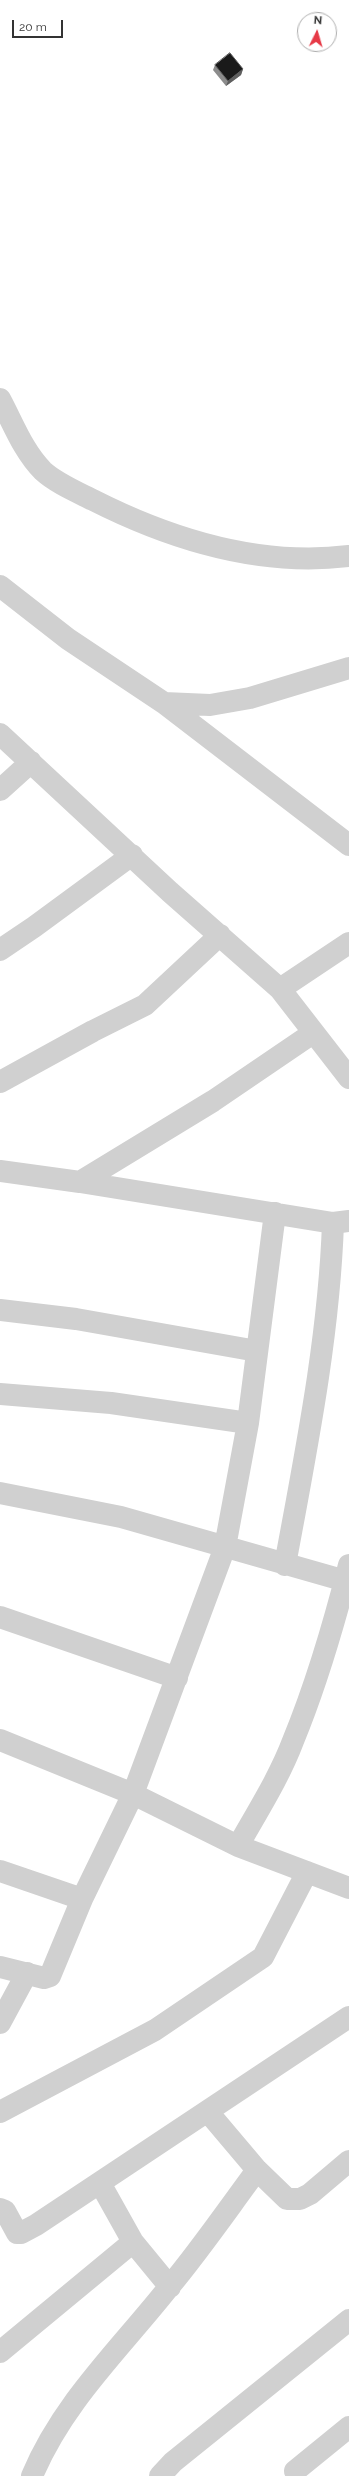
<!DOCTYPE html>
<style>
body{margin:0}
#map{position:relative;width:349px;height:2476px;overflow:hidden;background:#fff;font-family:Raleway,sans-serif}
canvas{display:block}
.north{position:absolute;left:297px;top:12px;width:40px;height:40px;box-sizing:border-box;background:#fff;border:1px solid #adadad;border-radius:50%;rotate:5deg;font-size:11px;font-weight:700;line-height:16px;text-align:center;color:#333}
.north::after{content:'';display:block;margin:auto;width:14px;height:18px;background:#e63946;clip-path:polygon(50% 0,100% 100%,50% 72%,0 100%)}
.scale{position:absolute;left:12px;top:20px;width:51px;height:18px;box-sizing:border-box;border:2px solid #333;border-top:0;padding-left:5px;font-size:12px;line-height:14px;white-space:nowrap;color:#333;-webkit-text-stroke:3px #fff;paint-order:stroke}
</style>
<div id="map">
<canvas width="349" height="2476"></canvas>
<div class="north">N</div>
<div class="scale">20 m</div>
</div>
<script>
const ctx = document.querySelector('canvas').getContext('2d');
ctx.lineJoin = 'round';
function stroke(path, color, width, dash) {
  ctx.strokeStyle = color;
  ctx.lineWidth = width;
  ctx.lineCap = dash ? 'butt' : 'round';
  ctx.setLineDash(dash || []);
  ctx.stroke(path);
}
function fill(path, color) {
  ctx.fillStyle = color;
  ctx.fill(path, 'evenodd');
}
const minor = new Path2D(`
 M0 399C13 423 23 451 43 471 56 483 77 492 93 500 172 540 260 567 349 556
 M0 586 68 639 164 703 349 845
 M164 703 210 705 250 698 349 668
 M0 734 170 892 280 989 349 1078
 M0 790 31 762
 M0 950 34 927 132 855
 M280 989 349 943
 M0 1082 93 1031 145 1005 220 935
 M0 1171 80 1182 333 1223 349 1221
 M80 1182 213 1101 313 1033
 M0 1310 76 1319 257 1351
 M0 1394 111 1403 248 1423
 M0 1493 121 1517 349 1582
 M285 1565C306 1451 329 1338 333 1223
 M0 1617 177 1678
 M0 1740 133 1794 238 1846 349 1888
 M238 1846C257 1812 279 1778 293 1741 316 1685 334 1624 349 1565
 M0 1871 82 1899
 M0 1967 44 1978 50 1976 82 1899 133 1794 225 1547 248 1423 275 1213
 M0 2023 27 1973
 M0 2112 155 2030 263 1957 307 1872
 M208 2112 257 2170 287 2199H300L310 2194 349 2161
 M100 2183 133 2242 170 2287
 M0 2209 5 2211 17 2233H21L36 2225 349 2017
 M0 2352 133 2242
 M295 2471 349 2427
 M32 2476C63 2402 120 2349 169 2287 200 2250 228 2209 257 2170
 M160 2476 173 2462 349 2320`);
const wall = new Path2D(`
 M215 65 243 69 241 75 226 86 213 70Z`);
const shadedWall = new Path2D(`
 M243 69 241 75 226 86 228 81Z`);
const building = new Path2D(`
 M230 53 243 69 228 81 215 65Z`);
stroke(minor, '#d0d0d0', 22);
fill(wall, '#8c8c8c');
fill(shadedWall, '#5f5f5f');
fill(building, '#1a1a1a');
stroke(building, '#5f5f5f', 1);
</script>
